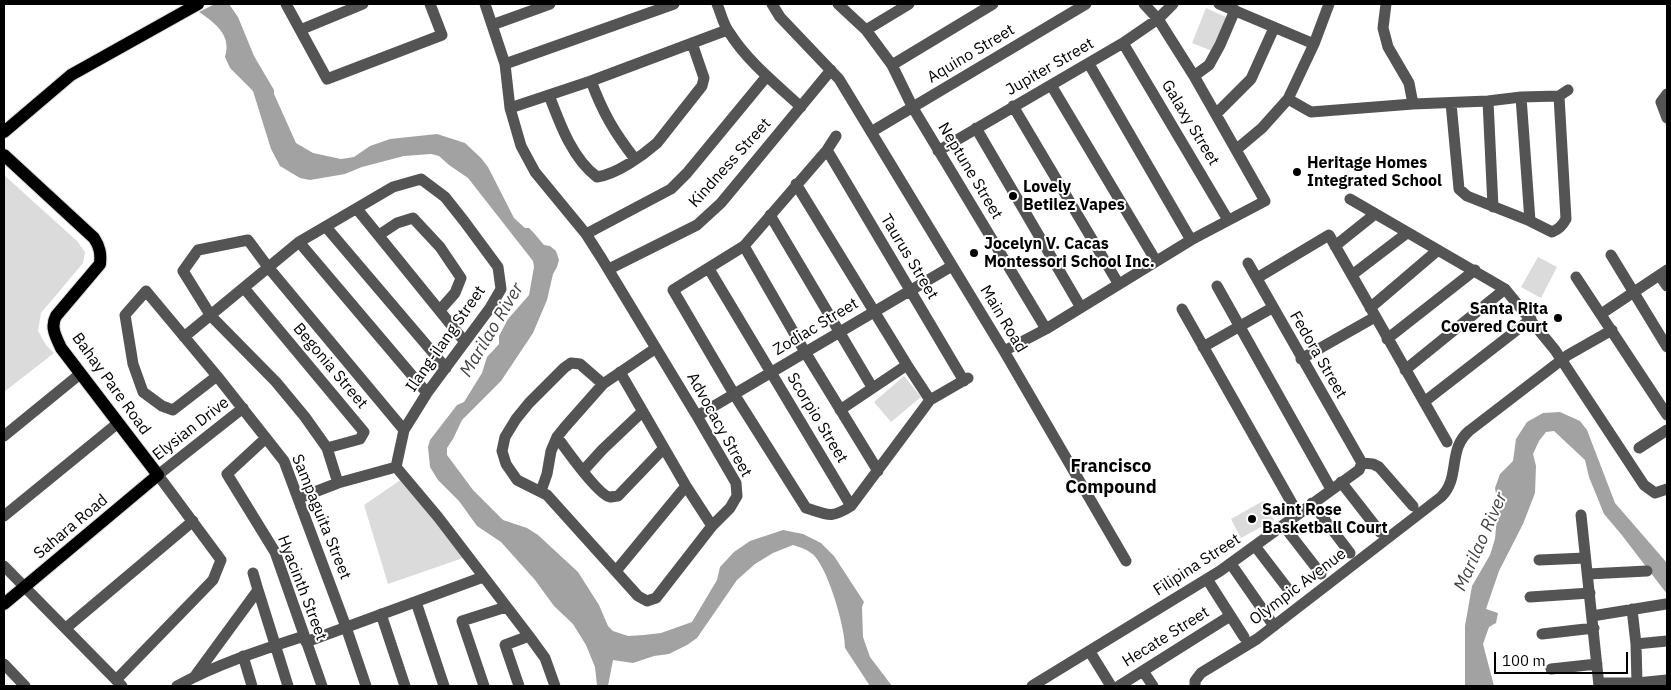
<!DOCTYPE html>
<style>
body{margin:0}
#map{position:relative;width:1671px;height:690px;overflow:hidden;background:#fff;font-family:"IBM Plex Sans",sans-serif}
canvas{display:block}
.frame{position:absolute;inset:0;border:5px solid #000;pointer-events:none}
.scale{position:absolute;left:1494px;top:652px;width:134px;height:22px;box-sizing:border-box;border:2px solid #000;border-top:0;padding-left:6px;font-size:15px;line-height:18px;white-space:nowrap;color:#000;-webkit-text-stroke:4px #fff;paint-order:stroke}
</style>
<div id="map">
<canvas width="1671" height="690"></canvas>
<div class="frame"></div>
<div class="scale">100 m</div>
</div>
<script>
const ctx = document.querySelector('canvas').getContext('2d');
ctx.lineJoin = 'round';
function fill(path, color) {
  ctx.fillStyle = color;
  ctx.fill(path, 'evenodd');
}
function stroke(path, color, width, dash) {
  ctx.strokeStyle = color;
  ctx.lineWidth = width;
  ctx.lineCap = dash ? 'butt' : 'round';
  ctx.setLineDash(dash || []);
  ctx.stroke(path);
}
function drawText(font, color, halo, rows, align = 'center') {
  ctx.font = font + ' "IBM Plex Sans",sans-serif';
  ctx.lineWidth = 4;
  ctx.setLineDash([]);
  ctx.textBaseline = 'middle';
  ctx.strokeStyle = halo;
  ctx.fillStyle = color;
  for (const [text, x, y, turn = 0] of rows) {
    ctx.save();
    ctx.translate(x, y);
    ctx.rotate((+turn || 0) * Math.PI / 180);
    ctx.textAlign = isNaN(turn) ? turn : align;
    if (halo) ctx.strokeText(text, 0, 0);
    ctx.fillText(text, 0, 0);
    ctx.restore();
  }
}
const green = new Path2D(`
 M1206 8 1226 17 1212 51 1192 43Z
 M4 175 77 241 85 252 83 263 41 313 38 331 46 345 54 353 4 392Z
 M1538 257 1557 267 1541 298 1521 287Z
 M904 376 921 397 891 422 874 402Z
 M402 479 463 558 388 584 364 505Z
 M1263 501 1274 520 1241 538 1231 519Z`);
const water = new Path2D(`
 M215 4H229L238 17 254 56 274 90V94L296 143 313 153 341 159 354 157 370 146 390 139 437 134 465 143 481 158 488 167 514 218 525 228H529L533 232 544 245 550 246 556 251 559 260 557 267 553 274 547 300 533 333 501 381 462 420 453 439 447 448V455L473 490 503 520 527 528 538 535 578 572 599 605 608 626 613 631 628 636 644 635 661 633 692 622 717 580 720 567 734 552 750 541 783 530 803 534 821 543 834 556 864 602 862 607 863 637 870 657 892 686H870L845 648C846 630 827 563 811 553 806 549 799 547 793 545L773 553 755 564 737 580 697 638 687 645 669 654 654 656 633 663 613 660 608 686H597L595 667 586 645 573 624 554 606 535 580 501 542 477 526 459 501 438 480 430 467 428 447 430 440 457 405 464 402 482 373 487 357 499 344V336L508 319 529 295 534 267 533 261 468 178 449 165 439 156 431 154 404 156 362 167 345 174 310 180 300 178 280 166 271 149 253 91 230 68 225 57C232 35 215 23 199 12Z
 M1560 412 1580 421 1587 430 1615 503 1667 563V594L1621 534 1604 514 1589 477 1585 460 1554 431 1546 432 1539 441 1533 454 1536 466 1535 493 1523 524 1499 571 1486 609 1498 613 1496 623 1489 627 1483 644 1494 686H1465V626L1472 586 1490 555 1495 539 1498 505 1495 488 1500 474 1513 461 1516 439 1527 422 1543 413Z`);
const minor = new Path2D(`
 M286 4 327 79 442 35 430 4
 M485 4 505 64 510 108 521 146 535 172 586 234 602 259 697 416 736 483 737 496 730 508 712 526 656 598 647 601 638 596 547 495 517 480 506 464 502 451 505 437 516 419 529 403 564 368 571 363 580 364 603 384
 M717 4C721 13 723 24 729 32 747 61 776 84 801 107
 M772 4 780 17 839 79 1004 351 1126 561
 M838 4 866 30 892 65 913 108 1046 329
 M1219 4 1314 44
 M1386 4 1383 28 1388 47 1409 83 1413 104
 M492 25 550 4
 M300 30 363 4
 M866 30 909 4
 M1123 43 1228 220
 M505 64 674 4
 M1089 64 1191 240
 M892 65 993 4
 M1194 76 1209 65 1220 45 1235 10
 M591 81C603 113 614 132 635 159
 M1051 85 1156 261
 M1667 94 1661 102 1667 118
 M549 95C560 124 572 158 597 177 617 174 642 156 657 143L702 86 704 78 692 43
 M1521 97 1530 221
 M1288 99 1311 112 1413 104 1488 101 1521 97 1559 96 1568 90
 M1488 101 1493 207
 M1451 103 1459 189 1467 196 1530 221 1552 232C1559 229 1562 226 1566 219L1559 96
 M1013 106 1118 283
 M510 108 591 81 727 30
 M1217 113 1251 79 1274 28
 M976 128 1080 306
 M871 132 1086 4
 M836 136 827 150 744 246 673 290 734 394 806 508C828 515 831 519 851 506L930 400 968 378
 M1237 149 1262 128 1288 99 1314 44 1329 4
 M827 150 964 381
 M938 151 1123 43 1158 19 1173 4
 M796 184 907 365 930 400
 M1350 199 1505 289 1555 350 1644 485 1655 493 1667 489
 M357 209 465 342
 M770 215 872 387
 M326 227 446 368
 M586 234 671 189 687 173 767 76
 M379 235 397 223 413 218 440 247 461 278 455 293 440 310
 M299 242 427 393
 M744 246 805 352 878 471
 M1335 246 1375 214
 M1611 255 1667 347
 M1248 263 1362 463
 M609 269 697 225 721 203 831 70
 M709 269 851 506
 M1352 275 1407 233
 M1660 276 1667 286
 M1576 277 1667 415
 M1257 278 1329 235 1447 442
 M1217 286 1331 489
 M244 288 364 432 360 439 327 448
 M1370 308 1438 250
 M1182 309 1298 514
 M1601 314 1667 270
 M184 337 299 242 393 187 421 179 445 197 464 221 498 267 501 289 490 308 427 393 404 430 396 467 438 517 529 636 545 658 555 686
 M1387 339 1475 270
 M1203 347 1272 308
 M1004 351 1046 329 1191 240 1265 201 1194 76 1158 19 1144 4
 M1301 359 1375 317
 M1405 370 1505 289
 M620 372 686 486 712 526
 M217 376 173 410 162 406 143 392 133 364 125 315 146 291 217 376 284 461 346 627 366 686
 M1424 402 1531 319
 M840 410 907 365
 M697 416 952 266
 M4 436 80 374
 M557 437C565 448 599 496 610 497 611 497 617 496 618 496L664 448
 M266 438 227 474 275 552 322 686
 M1639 448 1667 430
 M1362 463 1373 464 1379 467 1413 506
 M583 471 602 450 642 412
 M1341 482 1380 532
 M338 483 327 448 305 417 276 382 211 316 183 271 198 250 248 240 268 267 404 430
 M541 491 547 474 551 451 557 437 565 427 603 384 656 348
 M299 498 338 483 396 467
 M1312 503 1350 553
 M1581 515 1599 686
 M4 516 118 423
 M1283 525 1321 574
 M1255 546 1291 593
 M1539 560 1585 558
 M1231 564 1274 626
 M4 566 122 686
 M616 571 686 486
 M253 573 258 590
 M1588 574 1647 571
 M1207 579 1244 637
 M1530 597 1590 593
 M416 602 444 686
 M1632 609 1636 644 1637 683
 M381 614 405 686
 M1592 616 1666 604
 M66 628 193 521
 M1542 634 1594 628
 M306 642 483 577
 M1636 644 1667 641
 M1090 652 1111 686
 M243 656 252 686
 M4 664 25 686
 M1551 669 1597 664
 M1143 671 1153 686
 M195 676 258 590 288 686
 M116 680 213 580 221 560 158 475 243 408
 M1599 683H1637L1667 680
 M177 686C217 664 261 650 304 636
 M484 686 462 621 506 607
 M519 686 505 645 529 636
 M1032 686 1220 571 1359 470 1362 463
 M1119 686 1230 616
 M1195 686V681L1201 673 1257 639 1441 497C1461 478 1447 450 1469 431L1568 355 1612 330`);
const major = new Path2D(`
 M4 132 71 75 198 4
 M4 155 94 238C100 247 101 254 100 264L56 316C50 327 56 337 61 348L158 475 4 604`);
const markers = [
 [1297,172,5,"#000"],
 [1013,196,5,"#000"],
 [974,253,5,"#000"],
 [1558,318,5,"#000"],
 [1252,519,5,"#000"]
];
const streetNames = [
 ["Aquino Street",971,54,-31],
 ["Jupiter Street",1050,67,-30],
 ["Galaxy Street",1190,123,59],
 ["Kindness Street",730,163,-48],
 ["Neptune Street",970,171,59],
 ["Taurus Street",909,257,59],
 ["Main Road",1003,319,59],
 ["Zodiac Street",816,327,-31],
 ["Ilang-ilang Street",446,339,-55],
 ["Fedora Street",1318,355,60],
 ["Begonia Street",330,366,50],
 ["Bahay Pare Road",111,384,54],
 ["Scorpio Street",817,418,59],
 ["Advocacy Street",719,425,61],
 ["Elysian Drive",191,429,-38],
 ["Sampaguita Street",321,517,68],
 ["Sahara Road",71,527,-40],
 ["Filipina Street",1197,565,-33],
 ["Olympic Avenue",1298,587,-37],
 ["Hyacinth Street",302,588,69],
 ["Hecate Street",1166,637,-32]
];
const poiNames = [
 ["Heritage Homes",1307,163],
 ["Integrated School",1307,181],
 ["Lovely",1023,187],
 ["Betilez Vapes",1023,205],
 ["Jocelyn V. Cacas",984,244],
 ["Montessori School Inc.",984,262],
 ["Santa Rita",1548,309,"right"],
 ["Covered Court",1548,327,"right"],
 ["Saint Rose",1262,510],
 ["Basketball Court",1262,528]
];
const waterNames = [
 ["Marilao River",492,330,-59],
 ["Marilao River",1481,542,-66]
];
const neighbourhoodNames = [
 ["Francisco",1111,467],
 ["Compound",1111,488]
];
fill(green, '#dbdbdb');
fill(water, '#a2a2a2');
stroke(major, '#dbdbdb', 14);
stroke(minor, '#545454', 11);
stroke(major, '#000', 12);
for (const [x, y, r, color] of markers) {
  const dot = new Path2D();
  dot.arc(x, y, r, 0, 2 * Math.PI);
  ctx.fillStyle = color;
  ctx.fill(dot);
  stroke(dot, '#fff', 2);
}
drawText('16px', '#000', '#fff', streetNames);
drawText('bold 16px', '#000', '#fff', poiNames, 'left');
drawText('italic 18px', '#434343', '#fff', waterNames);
drawText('bold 18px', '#000', '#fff', neighbourhoodNames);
</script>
